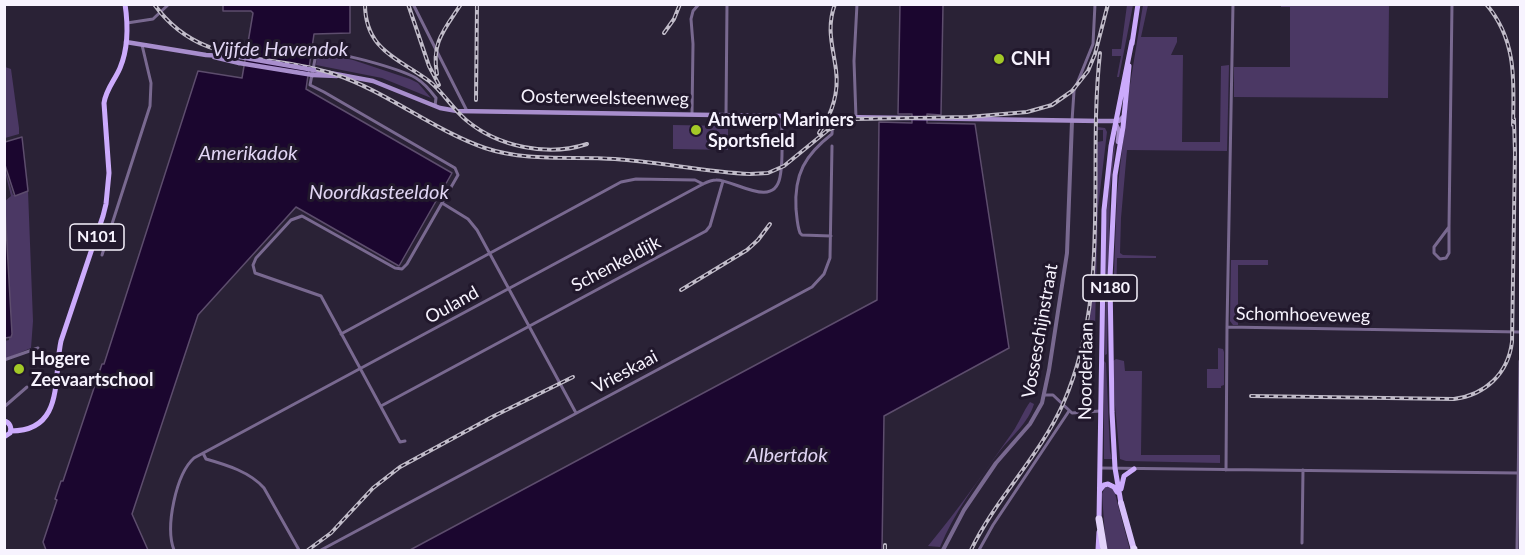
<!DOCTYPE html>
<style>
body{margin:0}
#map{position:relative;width:1525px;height:555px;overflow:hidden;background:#2a2236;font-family:Lato,sans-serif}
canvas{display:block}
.frame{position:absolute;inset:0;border:6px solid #f7f3fe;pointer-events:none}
</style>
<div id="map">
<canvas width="1525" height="555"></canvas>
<div class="frame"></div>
</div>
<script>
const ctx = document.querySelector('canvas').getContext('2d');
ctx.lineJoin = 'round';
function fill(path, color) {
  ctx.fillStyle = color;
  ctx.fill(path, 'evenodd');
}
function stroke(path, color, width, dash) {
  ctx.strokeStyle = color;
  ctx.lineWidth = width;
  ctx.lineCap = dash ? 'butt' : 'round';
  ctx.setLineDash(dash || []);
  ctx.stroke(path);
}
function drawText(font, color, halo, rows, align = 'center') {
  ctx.font = font + ' Lato,sans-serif';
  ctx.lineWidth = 6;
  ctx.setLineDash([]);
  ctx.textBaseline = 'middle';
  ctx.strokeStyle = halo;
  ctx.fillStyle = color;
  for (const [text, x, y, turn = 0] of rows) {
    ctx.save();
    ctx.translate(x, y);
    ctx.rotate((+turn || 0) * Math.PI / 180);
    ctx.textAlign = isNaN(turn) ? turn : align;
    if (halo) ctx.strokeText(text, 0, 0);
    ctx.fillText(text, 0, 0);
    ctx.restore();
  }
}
const green = new Path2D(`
 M1127 5H1133L1119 77H1117L1121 56H1112V49H1121Z
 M1143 5H1152H1148L1141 37H1177V42L1171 55H1183L1182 142H1220L1221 66 1229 65 1227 151 1127 150 1121 218 1120 253 1123 255 1156 256V258H1117L1116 301 1113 298 1117 193 1129 91Z
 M1281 5H1389L1388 98 1234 97V67H1290V7H1281Z
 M325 54 353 60 410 79 418 83 431 98 382 78 316 65 317 57Z
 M5 67 11 69 19 128V134L5 138Z
 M673 125 728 126V150L673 149Z
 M1097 127 1105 128 1107 132 1098 208 1095 327H1089L1095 267 1097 142 1103 141V130H1097Z
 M1117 131 1110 193 1107 354 1105 355 1106 221 1110 171Z
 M4 165 13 195 28 191 33 321 31 348 5 359V341L9 340 5 248 4 202 11 196 5 172Z
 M1231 260H1268V265H1238V325H1233L1230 321Z
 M1218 348 1223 349 1224 352V385L1221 386V388H1207V369H1218Z
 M1116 359 1124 361 1125 371H1142L1141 455H1220V463L1126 461 1120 459 1115 405 1113 361Z
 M1104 361 1106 363 1110 451 1112 459H1104Z
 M1030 402 1034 404C1029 422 1011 437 999 452 977 482 954 513 940 547L928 546C958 510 985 471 1012 433 1019 423 1024 410 1030 402Z
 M1109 486 1114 490 1130 550H1106L1102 494 1105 487Z`);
const water = new Path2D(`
 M223 5H350V33L314 34 306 89 452 173 399 266 296 207 198 315 132 514 148 550H46L43 542 57 500 55 499 61 481H63L102 364H104L198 71 242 78 253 13 251 11H223Z
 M900 5H943L941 115 927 114V123L975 124 1009 348 884 416 882 550H410L877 300 879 122 912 123V114H898Z
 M22 137 28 191 15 196 5 165V142Z
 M5 209 12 334 11 337 5 338Z`);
const minor = new Path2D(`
 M413 4 467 111
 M127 23 153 19 169 4
 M692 114 693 44 691 19 693 11 699 4
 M726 115 727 4
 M856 118 854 61 857 4
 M1072 121 1074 91 1093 44 1095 4
 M442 203 468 219 477 230 576 413
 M1449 227 1434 247V253L1440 259 1446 258 1449 253V227L1452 4
 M831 236 802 235 800 233C797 225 797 217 796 209 794 174 805 155 832 134L833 117
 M102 255 150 106 151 83 142 45
 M1227 327 1233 4
 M341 334 621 182 636 179 695 180 703 184
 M4 360 38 348
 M1044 395H1053L1072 413 1100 411
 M381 406 706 231 710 226 723 181
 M4 407 27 387
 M405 441 400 442 321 296 255 273 253 265 256 258 291 220 302 216 395 268 402 269 407 264 458 175 455 168 324 92 310 85 316 54C328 47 402 70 416 78 424 83 430 90 436 98L435 106
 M203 453 206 459C227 465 250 472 264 488L299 550
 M1100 468 1518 473
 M1226 470 1227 327 1520 332
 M1302 543 1303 470
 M174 550C165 527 176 474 194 458L703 184C707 182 711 180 716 180 733 179 774 210 780 177 784 158 781 135 782 116
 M321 550 812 287 824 274 830 258 832 146
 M979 550 993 525 1069 411
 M1517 550 1520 361`);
const tertiary = new Path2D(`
 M943 550 964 510 996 463 1030 424 1042 403 1049 370 1067 253 1072 121`);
const secondary = new Path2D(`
 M126 42 206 55 240 57
 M214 57 239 63
 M314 70 373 81 440 108 457 111 1100 121H1119L1123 117
 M313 75 337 76
 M1115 122 1119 131 1118 142`);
const primary = new Path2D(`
 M1132 44 1138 4
 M4 421C10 422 12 428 10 433L4 437
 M11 431C65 431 53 377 61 341L103 216 106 204 109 173 104 103C106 89 115 80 120 68 128 49 128 24 125 4
 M1121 489 1124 476 1134 469
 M1100 490 1104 485 1108 484 1114 487 1117 492
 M1121 503 1115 468 1112 412 1110 278 1115 175 1123 127 1129 66
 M1099 520 1104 210 1111 146 1132 41
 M1098 550 1099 532`);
const trunk = new Path2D(`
 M1121 503 1134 550`);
const motorway = new Path2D(`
 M1099 519 1104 550
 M1134 549V550`);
const rail = new Path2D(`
 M154 4C200 69 269 52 334 74 386 91 433 130 485 148 527 162 571 156 615 159 660 162 705 172 750 174L768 173 784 166 828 130 854 119 968 117 1027 112 1052 105 1072 91 1088 71 1095 54 1108 4
 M365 4C365 50 398 58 429 81 443 92 452 108 466 120 498 147 548 157 587 144
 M408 4 429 66 439 85
 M1486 4C1517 40 1514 81 1513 125
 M664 33 674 19 680 4
 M437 74C431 42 445 29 461 4
 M476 100 477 4
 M819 133C832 114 839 93 836 70 833 47 826 28 835 4
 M681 290 747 250 758 240 770 224
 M1251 396 1454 399C1485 395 1508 374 1512 342L1515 153 1514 119
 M885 545V550
 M308 550 331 533 373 488 400 467 494 416 573 377
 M971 550C996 498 1039 457 1063 404 1112 293 1087 170 1100 53`);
const secondaryBridge = new Path2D(`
 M240 57 314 70
 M239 63 313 75`);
const markers = [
 [999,59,6,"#a3c927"],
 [696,130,6,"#a3c927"],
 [19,369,6,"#a3c927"]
];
const shields = [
 [97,237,54],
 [1110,288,54]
];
const shieldNames = [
 ["N101",97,237],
 ["N180",1110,288]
];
const poiNames = [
 ["CNH",1011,59],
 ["Antwerp Mariners",708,120],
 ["Sportsfield",708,141],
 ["Hogere",31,359],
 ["Zeevaartschool",31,380]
];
const streetNames = [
 ["Oosterweelsteenweg",605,98,1],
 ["Schenkeldijk",616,264,-28],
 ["Ouland",452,305,-29],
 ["Schomhoeveweg",1303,315,1],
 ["Vosseschijnstraat",1040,331,-80],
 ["Noorderlaan",1086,371,-89],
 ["Vrieskaai",625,372,-28]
];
const waterNames = [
 ["Vijfde Havendok",280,50],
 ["Amerikadok",248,154],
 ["Noordkasteeldok",379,193],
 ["Albertdok",787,456]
];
fill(green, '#4b3864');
fill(water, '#1b062f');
stroke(water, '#5d4d6d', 1.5);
stroke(minor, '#796990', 3);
stroke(tertiary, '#796990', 4);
stroke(secondary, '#a88ecd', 4.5);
stroke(primary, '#ccabfc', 5);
stroke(trunk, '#d7bffb', 6);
stroke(motorway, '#e2d3fa', 7);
stroke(rail, '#c1bcc9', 4);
stroke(rail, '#21182c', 1.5, [4.5]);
stroke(secondaryBridge, '#a88ecd', 4.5);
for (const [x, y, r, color] of markers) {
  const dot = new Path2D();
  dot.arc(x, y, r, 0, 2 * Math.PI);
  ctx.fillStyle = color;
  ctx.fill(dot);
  stroke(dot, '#21182c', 2);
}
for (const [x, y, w] of shields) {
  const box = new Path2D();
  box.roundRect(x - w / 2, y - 13, w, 26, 4.5);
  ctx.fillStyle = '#21182c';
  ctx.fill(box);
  stroke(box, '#f7f3fe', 1.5);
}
drawText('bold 16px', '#f7f3fe', null, shieldNames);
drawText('bold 18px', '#f7f3fe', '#21182c', poiNames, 'left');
drawText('18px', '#f7f3fe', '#21182c', streetNames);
drawText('italic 20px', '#e1d5f4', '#21182c', waterNames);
</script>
